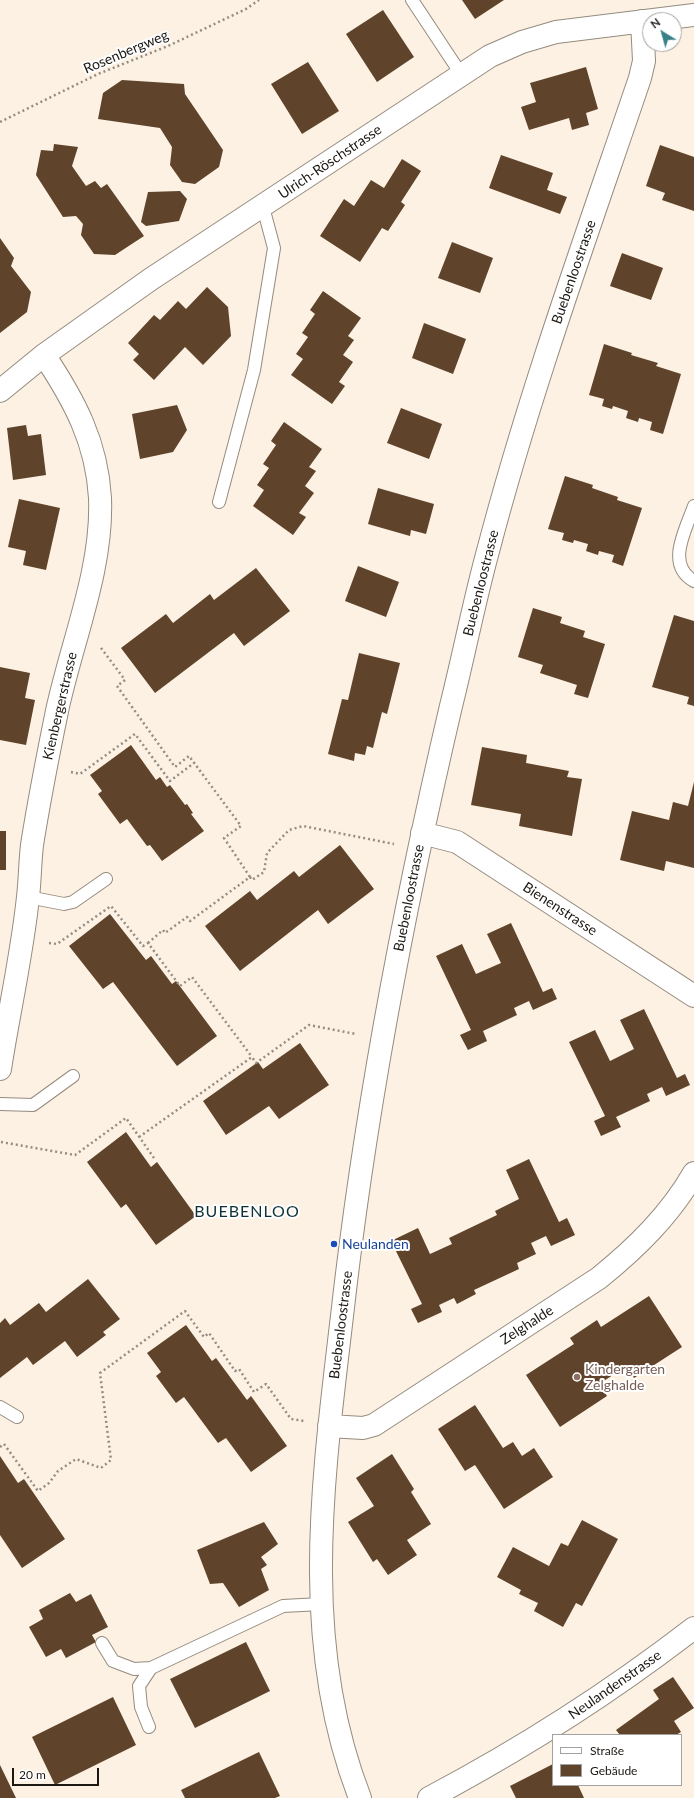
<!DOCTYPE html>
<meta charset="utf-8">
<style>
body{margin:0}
#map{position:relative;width:694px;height:1798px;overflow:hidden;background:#fcf1e3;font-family:Lato,sans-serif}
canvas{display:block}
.legend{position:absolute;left:552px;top:1734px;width:130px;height:52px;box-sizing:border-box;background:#fff;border:1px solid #a4a2a0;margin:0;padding:5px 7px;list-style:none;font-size:12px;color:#1b1712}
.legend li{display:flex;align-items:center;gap:8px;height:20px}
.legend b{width:20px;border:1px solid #a4a2a0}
.north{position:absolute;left:642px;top:12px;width:40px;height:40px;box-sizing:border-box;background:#fff;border:1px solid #a4a2a0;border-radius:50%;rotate:323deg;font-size:11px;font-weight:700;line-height:16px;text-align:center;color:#1b1712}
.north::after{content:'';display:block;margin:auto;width:14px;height:18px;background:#398188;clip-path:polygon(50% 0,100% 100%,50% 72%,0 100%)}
.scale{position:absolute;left:12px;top:1768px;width:87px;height:18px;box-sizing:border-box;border:2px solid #1b1712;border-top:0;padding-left:5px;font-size:12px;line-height:14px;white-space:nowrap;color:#1b1712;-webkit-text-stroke:3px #fff;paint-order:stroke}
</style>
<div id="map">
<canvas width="694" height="1798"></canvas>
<ul class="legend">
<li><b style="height:5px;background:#fff"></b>Straße</li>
<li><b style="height:11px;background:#5f432a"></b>Gebäude</li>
</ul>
<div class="north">N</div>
<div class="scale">20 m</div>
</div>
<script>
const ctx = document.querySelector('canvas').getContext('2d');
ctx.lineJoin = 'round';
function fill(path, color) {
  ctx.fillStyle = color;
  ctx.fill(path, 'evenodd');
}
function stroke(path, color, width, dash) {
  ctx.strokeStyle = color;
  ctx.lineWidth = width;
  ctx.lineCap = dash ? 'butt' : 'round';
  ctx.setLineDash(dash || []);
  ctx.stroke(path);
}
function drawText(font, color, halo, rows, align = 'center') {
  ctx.font = font + ' Lato,sans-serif';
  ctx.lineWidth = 4;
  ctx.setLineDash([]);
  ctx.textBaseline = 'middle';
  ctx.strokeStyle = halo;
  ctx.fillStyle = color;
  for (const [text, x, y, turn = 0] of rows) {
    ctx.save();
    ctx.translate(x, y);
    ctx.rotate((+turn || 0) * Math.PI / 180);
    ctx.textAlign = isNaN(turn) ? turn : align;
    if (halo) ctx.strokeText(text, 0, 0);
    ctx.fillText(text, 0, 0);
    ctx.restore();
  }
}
const building = new Path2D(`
 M462 0H504L475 19Z
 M383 10 414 57 377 82 346 34Z
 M308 62 339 111 302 134 271 84Z
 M586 67 598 109 586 113 589 125 572 130 569 118 529 130 521 107 536 102 530 83Z
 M122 80 184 84 185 94 223 150 219 167 195 184 182 182 170 165 172 147 160 128 98 119 103 93Z
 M54 144 78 147 72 166 86 186 95 181 101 188 107 184 144 236 115 255 94 254 81 235 83 224 76 216 63 217 36 175 41 150 53 151Z
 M660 145 694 157V211L662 200 665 193 646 186Z
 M501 155 553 173 547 190 567 197 560 214 489 188Z
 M402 159 421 171 401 202 405 205 388 231 382 228 360 262 320 236 344 199 354 206 371 180 384 188Z
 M180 191 187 199 179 221 146 226 141 222 148 192Z
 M0 238 14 258 11 266 31 292 27 312 0 333Z
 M452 242 493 258 480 293 438 278Z
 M622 253 663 268 651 300 610 286Z
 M207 287 228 307 231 336 203 365 185 347 154 380 133 360 139 354 128 343 154 315 160 320 178 301 186 309Z
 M323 291 361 318 348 336 354 340 343 355 353 362 339 382 345 386 332 404 291 375 303 359 296 354 308 337 302 333 315 314 310 310Z
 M424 323 466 339 453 374 412 358Z
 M604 344 632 353 631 355 658 363 656 366 681 374 663 434 650 430 652 422 639 418 638 422 626 418 628 411 613 406 612 409 602 406 604 399 589 395Z
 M177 405 187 430 173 452 140 459 132 414Z
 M401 408 442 424 429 459 387 443Z
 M284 422 322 449 309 467 316 471 305 486 314 493 299 513 306 517 293 535 253 506 264 490 257 485 269 468 263 464 276 445 271 441Z
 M26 425 28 436 41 434 46 475 13 480 7 428Z
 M565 476 593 485 592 488 618 497 617 500 642 508 623 566 612 562 614 555 599 551 598 555 586 551 588 544 574 540 573 543 562 540 564 533 548 529Z
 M378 488 434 504 426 534 411 530 410 536 368 524Z
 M19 499 60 508 46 570 23 565 26 551 8 547Z
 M358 566 399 582 386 617 345 601Z
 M256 568 290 611 244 646 234 633 155 693 121 648 166 614 173 623 210 594 214 600Z
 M533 608 562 617 560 623 585 631 583 637 605 644 588 698 574 694 577 685 540 673 543 665 518 657Z
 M674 615 694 621V706L687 704 689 697 652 687Z
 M359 653 400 663 387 714 382 712 373 748 367 746 365 755 355 753 354 761 328 754 342 699 348 700Z
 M0 667 30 673 25 698 35 700 26 745 0 740Z
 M131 745 156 780 160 777 167 787 170 785 185 805 187 804 193 813 191 814 204 831 162 861 150 845 147 846 127 819 120 824 98 794 102 791 90 775Z
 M482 747 527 755 526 763 569 771 567 777 582 779 572 836 519 826 521 814 471 805Z
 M694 782V868L666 861 664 871 620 860 632 811 669 820 673 802 688 806Z
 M0 831H6V870H0Z
 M340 845 374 889 328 924 318 910 240 971 205 926 250 891 257 900 294 871 299 877Z
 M110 914 146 960 151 956 172 984 176 981 217 1036 177 1066 113 982 103 989 69 946Z
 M511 923 543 992 552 988 557 999 533 1010 529 1001 514 1008 517 1015 483 1031 487 1041 468 1050 460 1035 471 1030 436 956 462 944 476 974 501 963 487 934Z
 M644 1009 677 1078 685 1074 690 1085 666 1096 662 1087 647 1094 650 1101 616 1117 621 1127 601 1136 594 1121 605 1116 569 1042 595 1030 610 1061 634 1049 620 1020Z
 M300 1043 329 1085 279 1119 269 1106 226 1135 203 1101 258 1062 263 1069Z
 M126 1132 151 1167 157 1162 196 1216 156 1245 126 1204 121 1208 87 1162Z
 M529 1159 559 1222 567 1218 575 1235 551 1246 546 1236 531 1243 536 1254 517 1263 519 1269 474 1290 476 1294 457 1304 454 1298 439 1305 442 1312 418 1323 411 1309 422 1304 391 1241 418 1228 430 1254 452 1244 449 1238 497 1215 495 1211 519 1199 506 1170Z
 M88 1279 120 1319 103 1332 106 1335 77 1357 65 1341 33 1365 27 1357 0 1378V1323L5 1318 10 1325 39 1303 46 1312Z
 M649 1296 682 1347 634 1378 627 1366 599 1384 607 1396 560 1427 526 1375 574 1344 570 1338 597 1320 601 1327Z
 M186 1325 212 1361 216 1358 247 1400 251 1396 287 1446 251 1472 226 1438 218 1443 184 1397 176 1403 156 1376 161 1372 147 1353Z
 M475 1405 503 1448 513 1442 522 1456 534 1448 553 1477 504 1509 475 1465 465 1471 438 1429Z
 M392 1454 414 1489 411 1492 431 1524 407 1540 417 1555 388 1575 377 1559 373 1562 348 1522 374 1506 356 1478Z
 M0 1456 18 1483 24 1479 65 1539 22 1568 0 1535Z
 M582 1520 618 1539 582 1606 576 1603 563 1627 534 1611 538 1603 519 1594 521 1590 497 1577 513 1547 549 1566 561 1543 568 1546Z
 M264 1522 278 1544 261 1557 267 1565 261 1569 269 1590 239 1607 223 1583 210 1584 197 1550Z
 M70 1593 76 1602 91 1594 108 1627 92 1635 96 1642 66 1658 61 1649 46 1657 29 1627 43 1619 39 1610Z
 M246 1642 270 1691 195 1728 170 1679Z
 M673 1677 694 1708 674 1721 681 1732 676 1735H620L616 1730 659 1699 653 1690Z
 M113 1697 136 1745 55 1785 32 1737Z
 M259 1752 280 1796 275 1798H185L181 1790Z
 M553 1764V1785H578L584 1798H516L510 1786Z
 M0 1765 16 1798H0Z`);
const path = new Path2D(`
 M0 122 98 74 168 46 246 9 259 0
 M101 648 125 680 117 686 175 767 189 756 241 826 224 838 250 877
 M71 772 80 774 135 734 170 781 194 763
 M49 943 57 944 111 906 143 946 148 943 180 986 192 977 252 1057
 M148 943 163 930 165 933 187 917 190 921 250 877 252 880 264 872 267 853 289 830 303 826 394 844
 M139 1137 252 1057 256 1063 309 1025 356 1034
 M1 1142 75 1155 126 1118 154 1158
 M0 1447 4 1444 38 1491 49 1483 58 1471 76 1459 101 1468 111 1460 100 1373 185 1311 204 1337 209 1333 235 1371 239 1369 254 1392 266 1384 291 1419 304 1421`);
const service = new Path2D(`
 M412 0 461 74
 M219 502 254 370 274 248 263 207
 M694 506C686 529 665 565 694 581
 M28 897 64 904 73 902 106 879
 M0 1104 33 1105 73 1076
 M0 1407 17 1417
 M102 1643 113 1661 134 1669 151 1668 283 1606 321 1604
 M149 1727 141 1707 139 1686 151 1668`);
const minor = new Path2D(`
 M0 391 44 355 151 279 490 56 522 42 556 32 694 15
 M422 833 457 842 694 996
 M0 1069C9 1011 22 955 28 897 30 880 30 862 32 845 39 801 48 755 57 711 72 641 103 569 100 498 97 442 74 400 44 355
 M329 1426 363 1428 374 1425 599 1278C636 1248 670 1215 694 1173
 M360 1798C299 1642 323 1478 342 1316 365 1111 404 907 451 706 464 654 474 602 488 551 530 391 587 234 640 78L644 61 642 21
 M429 1798C522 1749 611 1692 694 1628`);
const markers = [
 [334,1244,4,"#1a4fb4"],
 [577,1377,4,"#8d6e63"]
];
const streetNames = [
 ["Rosenbergweg",126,52,-23],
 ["Ulrich-Röschstrasse",330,162,-34],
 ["Buebenloostrasse",574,272,-71],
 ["Buebenloostrasse",481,583,-76],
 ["Kienbergerstrasse",60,706,-77],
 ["Buebenloostrasse",409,898,-79],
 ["Bienenstrasse",560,909,33],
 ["Buebenloostrasse",341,1325,-83],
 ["Zelghalde",527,1325,-33],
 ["Neulandenstrasse",615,1685,-35]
];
const transitNames = [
 ["Neulanden",342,1244]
];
const educationNames = [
 ["Kindergarten",585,1369],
 ["Zelghalde",585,1385]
];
const quarterNames = [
 ["BUEBENLOO",247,1212]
];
fill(building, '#5f432a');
stroke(service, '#958b7e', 14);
stroke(minor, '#958b7e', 24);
stroke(path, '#958d83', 2.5, [2, 3]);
stroke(service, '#fff', 12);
stroke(minor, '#fff', 22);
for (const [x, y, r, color] of markers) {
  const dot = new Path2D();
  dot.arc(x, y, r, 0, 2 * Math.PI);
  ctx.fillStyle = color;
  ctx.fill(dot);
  stroke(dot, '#fff', 1.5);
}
drawText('14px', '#1b1712', '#fff', streetNames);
drawText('14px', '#164399', '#fff', transitNames, 'left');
drawText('14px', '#785e54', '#fff', educationNames, 'left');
ctx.letterSpacing = '1px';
drawText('16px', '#0e3135', '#fff', quarterNames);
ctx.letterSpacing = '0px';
</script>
